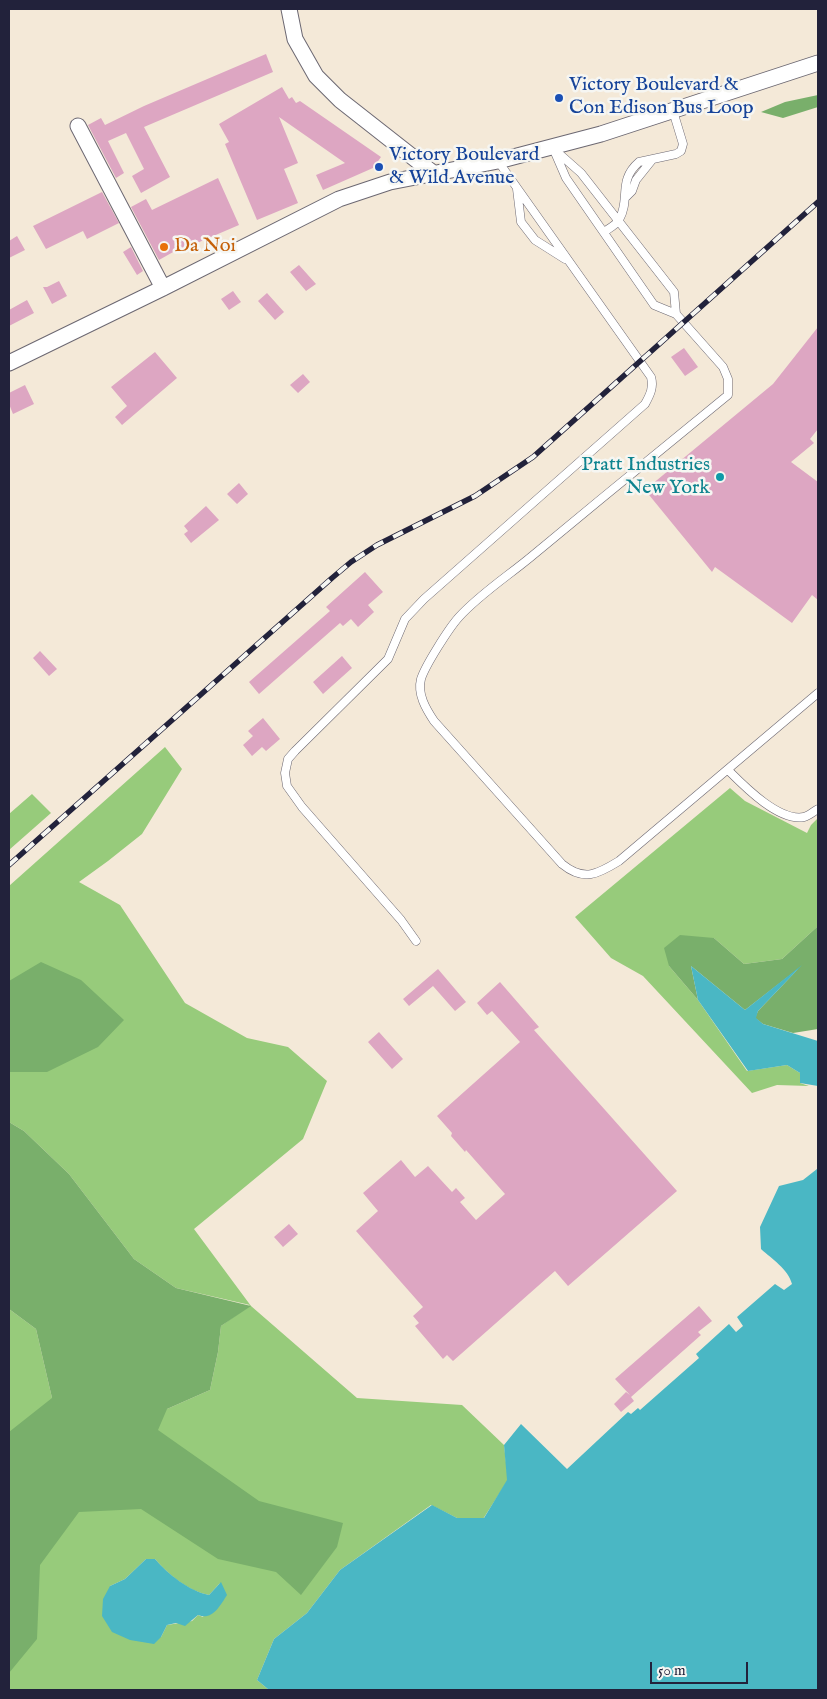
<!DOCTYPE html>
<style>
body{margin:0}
#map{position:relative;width:827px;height:1699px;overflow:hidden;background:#f4e9d8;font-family:"IM FELL English",serif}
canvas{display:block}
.frame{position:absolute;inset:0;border:10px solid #22223b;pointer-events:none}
.scale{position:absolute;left:650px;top:1662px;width:98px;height:22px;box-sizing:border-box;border:2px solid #22223b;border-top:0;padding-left:6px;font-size:15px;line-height:18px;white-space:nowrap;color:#22223b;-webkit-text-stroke:4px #f6f6f2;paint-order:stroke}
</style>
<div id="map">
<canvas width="827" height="1699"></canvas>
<div class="frame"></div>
<div class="scale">50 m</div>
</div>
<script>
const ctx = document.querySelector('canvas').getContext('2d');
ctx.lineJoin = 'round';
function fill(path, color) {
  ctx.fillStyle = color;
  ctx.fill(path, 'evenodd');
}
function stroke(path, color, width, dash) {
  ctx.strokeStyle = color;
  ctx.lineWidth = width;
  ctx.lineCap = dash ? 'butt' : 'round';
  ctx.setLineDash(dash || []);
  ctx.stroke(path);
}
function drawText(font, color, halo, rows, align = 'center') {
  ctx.font = font + ' "IM FELL English",serif';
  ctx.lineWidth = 5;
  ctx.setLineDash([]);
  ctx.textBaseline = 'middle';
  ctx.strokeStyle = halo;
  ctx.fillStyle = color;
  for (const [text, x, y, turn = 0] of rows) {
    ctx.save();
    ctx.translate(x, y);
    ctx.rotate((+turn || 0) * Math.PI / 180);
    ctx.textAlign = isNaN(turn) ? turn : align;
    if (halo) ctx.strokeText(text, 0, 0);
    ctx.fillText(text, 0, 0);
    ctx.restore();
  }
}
const green = new Path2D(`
 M165 747 182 769 142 834 108 861 79 882 120 905 185 1003 247 1038 288 1047 327 1081 303 1139 194 1229 251 1306 357 1398 462 1405 504 1445 508 1480 483 1519 457 1518 431 1505 340 1570 307 1613 274 1639 257 1680 269 1690H9V1309L36 1329 52 1398 167 1409 210 1390 218 1352 221 1326 250 1305 176 1288 134 1259 69 1174 24 1131 9 1122V886ZM146 1559H155C169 1575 188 1591 209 1595L220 1583 203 1617 198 1615 192 1621 167 1625 161 1637 110 1586 125 1579Z
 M730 788 745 801 807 833 811 825 818 818V926L782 959 744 964 714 938 669 966 698 1000 747 1071 787 1065 800 1073V1083L809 1086 777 1085 752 1093 643 976 611 958 575 917Z
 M32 794 51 813 9 850V814Z`);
const forest = new Path2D(`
 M818 95V107L783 118 761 112 785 102Z
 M818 926V1029L793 1033 763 1024 755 1018 758 1011 798 969 745 1010 691 966 698 1000 669 966 664 948 680 935 714 938 744 964 782 959Z
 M41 962 81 980 124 1020 98 1047 47 1072H9V981Z
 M9 1122 24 1131 69 1174 134 1259 176 1288 251 1306 221 1326 218 1352 210 1390 167 1409 158 1430 259 1501 343 1523 337 1547 301 1595 276 1572 218 1559 141 1509 79 1512 40 1565 37 1639 9 1673V1432L52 1398 36 1329 9 1309Z`);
const water = new Path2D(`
 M802 965 758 1011 756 1018 763 1024 818 1041V1086L800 1083V1073L787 1065 748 1071 698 1000 691 966 745 1010Z
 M818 1156V1690H269L257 1680 274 1639 307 1613 340 1570 432 1505 457 1518H484L507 1480 504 1445 521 1424 567 1469 628 1412 631 1414 638 1408 640 1410 699 1358 696 1354 729 1324 736 1332 743 1326 737 1317 775 1284 784 1290 792 1284C788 1269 772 1259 761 1249L760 1227 779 1186 803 1180 817 1169Z
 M146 1559H155C168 1574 189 1591 209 1595L221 1582 227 1595C220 1606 212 1621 198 1615L185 1626 176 1623 167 1625 161 1637 154 1644 130 1640 112 1632 102 1616 103 1599 110 1586 125 1579Z`);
const building = new Path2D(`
 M266 54 273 72 144 127 170 177 141 193 132 176 144 169 126 133 108 141 124 173 116 178 88 125 101 118 105 125 144 106Z
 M282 87 289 99 292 97 296 103 300 101 381 157 373 168 323 190 316 175 345 163 279 117 298 163 284 169 298 203 257 220 225 144 229 142 219 124Z
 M218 178 239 225 183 249 182 247 159 260 131 207 146 199 152 210Z
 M102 192 119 223 87 239 83 231 46 249 33 226Z
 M17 236 25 250 9 258V241Z
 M131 247 143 271 137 275 123 252Z
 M299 265 316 284 306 291 290 272Z
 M59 281 67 296 52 304 43 287H47Z
 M233 291 241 302 229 310 221 299Z
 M267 293 284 312 275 320 258 301Z
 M27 300 34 313 9 326V310Z
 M818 327V429L810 439 814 443 791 462 818 482V600L812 595 792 623 715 567 712 572 645 490 773 384Z
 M684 348 698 367 685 376 671 357Z
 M155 352 177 378 122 425 115 417 127 406 111 387Z
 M303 374 310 382 298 393 290 385Z
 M25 385 34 404 13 414 9 404V393Z
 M239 483 248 494 237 504 227 494Z
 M206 506 219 520 191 543 184 534 188 531 184 526Z
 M365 572 383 592 368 605 374 612 358 627 351 619 343 626 340 623 259 694 249 682 330 611 326 607Z
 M40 651 57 669 49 676 33 658Z
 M342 656 352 668 323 694 313 682Z
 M263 718 280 739 266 751 262 747 252 756 243 745 253 736 248 731Z
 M438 969 466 1002 455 1011 433 986 409 1006 403 999Z
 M500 982 539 1027 534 1030 677 1191 568 1286 555 1271 453 1361 447 1355 443 1359 415 1326 419 1323 413 1316 423 1307 356 1231 378 1211 363 1193 401 1160 415 1177 428 1166 452 1192 456 1188 465 1198 460 1202 476 1220 505 1194 466 1150 465 1152 451 1136 452 1133 437 1116 520 1042 492 1011 487 1015 477 1003Z
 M379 1032 403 1059 392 1069 368 1042Z
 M289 1224 298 1234 283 1247 274 1237Z
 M699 1306 712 1321 698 1332 701 1335 631 1397 634 1401 621 1412 614 1404 626 1392 630 1395 615 1379Z`);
const lane = new Path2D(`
 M553 148 566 178 654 305 676 314 723 367 728 379V395C663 448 597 502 532 556 508 576 480 594 459 617 449 628 425 666 421 679 417 694 426 709 434 721L562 864C584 882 598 874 619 861L818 693
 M555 150 581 173 674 292 676 314
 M517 189 521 222 535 240 565 259
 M625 198 632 191 636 180 652 160
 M604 232C608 229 616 225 619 220 631 199 617 181 639 162L676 154 681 151 683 144 673 111
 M728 770C744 786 779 822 804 817 809 816 814 811 818 809
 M416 941 401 920 302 807 287 786 285 773 288 759 295 751 388 659 405 619 424 599 645 404C650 395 654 387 651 377L498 161`);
const street = new Path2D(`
 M289 9 295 39 316 76 340 100 433 173
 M78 126 163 288
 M9 363 163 288 339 199 390 182 498 161 601 134 818 63`);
const rail = new Path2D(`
 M9 865 332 578 351 562 377 545 475 496 533 457 818 202`);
const markers = [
 [559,98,5,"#1a4fb4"],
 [379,167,5,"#1a4fb4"],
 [164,247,5,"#e8710a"],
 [720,477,5,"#0f9aa8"]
];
const transitNames = [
 ["Victory Boulevard &",569,86],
 ["Con Edison Bus Loop",569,109],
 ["Victory Boulevard",389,156],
 ["& Wild Avenue",389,179]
];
const foodNames = [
 ["Da Noi",174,247]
];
const cultureNames = [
 ["Pratt Industries",710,466],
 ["New York",710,489]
];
fill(green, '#97cb7b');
fill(forest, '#79af6b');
fill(water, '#4ab7c4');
fill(building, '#dda6c2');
stroke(lane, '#6c6872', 9);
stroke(street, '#6c6872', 17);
stroke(lane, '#fff', 8);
stroke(street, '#fff', 15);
stroke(rail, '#22223b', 5.5);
stroke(rail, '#f6f6f2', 4, [11]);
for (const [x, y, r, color] of markers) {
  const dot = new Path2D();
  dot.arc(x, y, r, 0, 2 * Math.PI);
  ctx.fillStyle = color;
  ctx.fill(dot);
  stroke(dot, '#f6f6f2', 2);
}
drawText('20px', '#164399', '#f6f6f2', transitNames, 'left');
drawText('20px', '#c56008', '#f6f6f2', foodNames, 'left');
drawText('20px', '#0d838f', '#f6f6f2', cultureNames, 'right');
</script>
